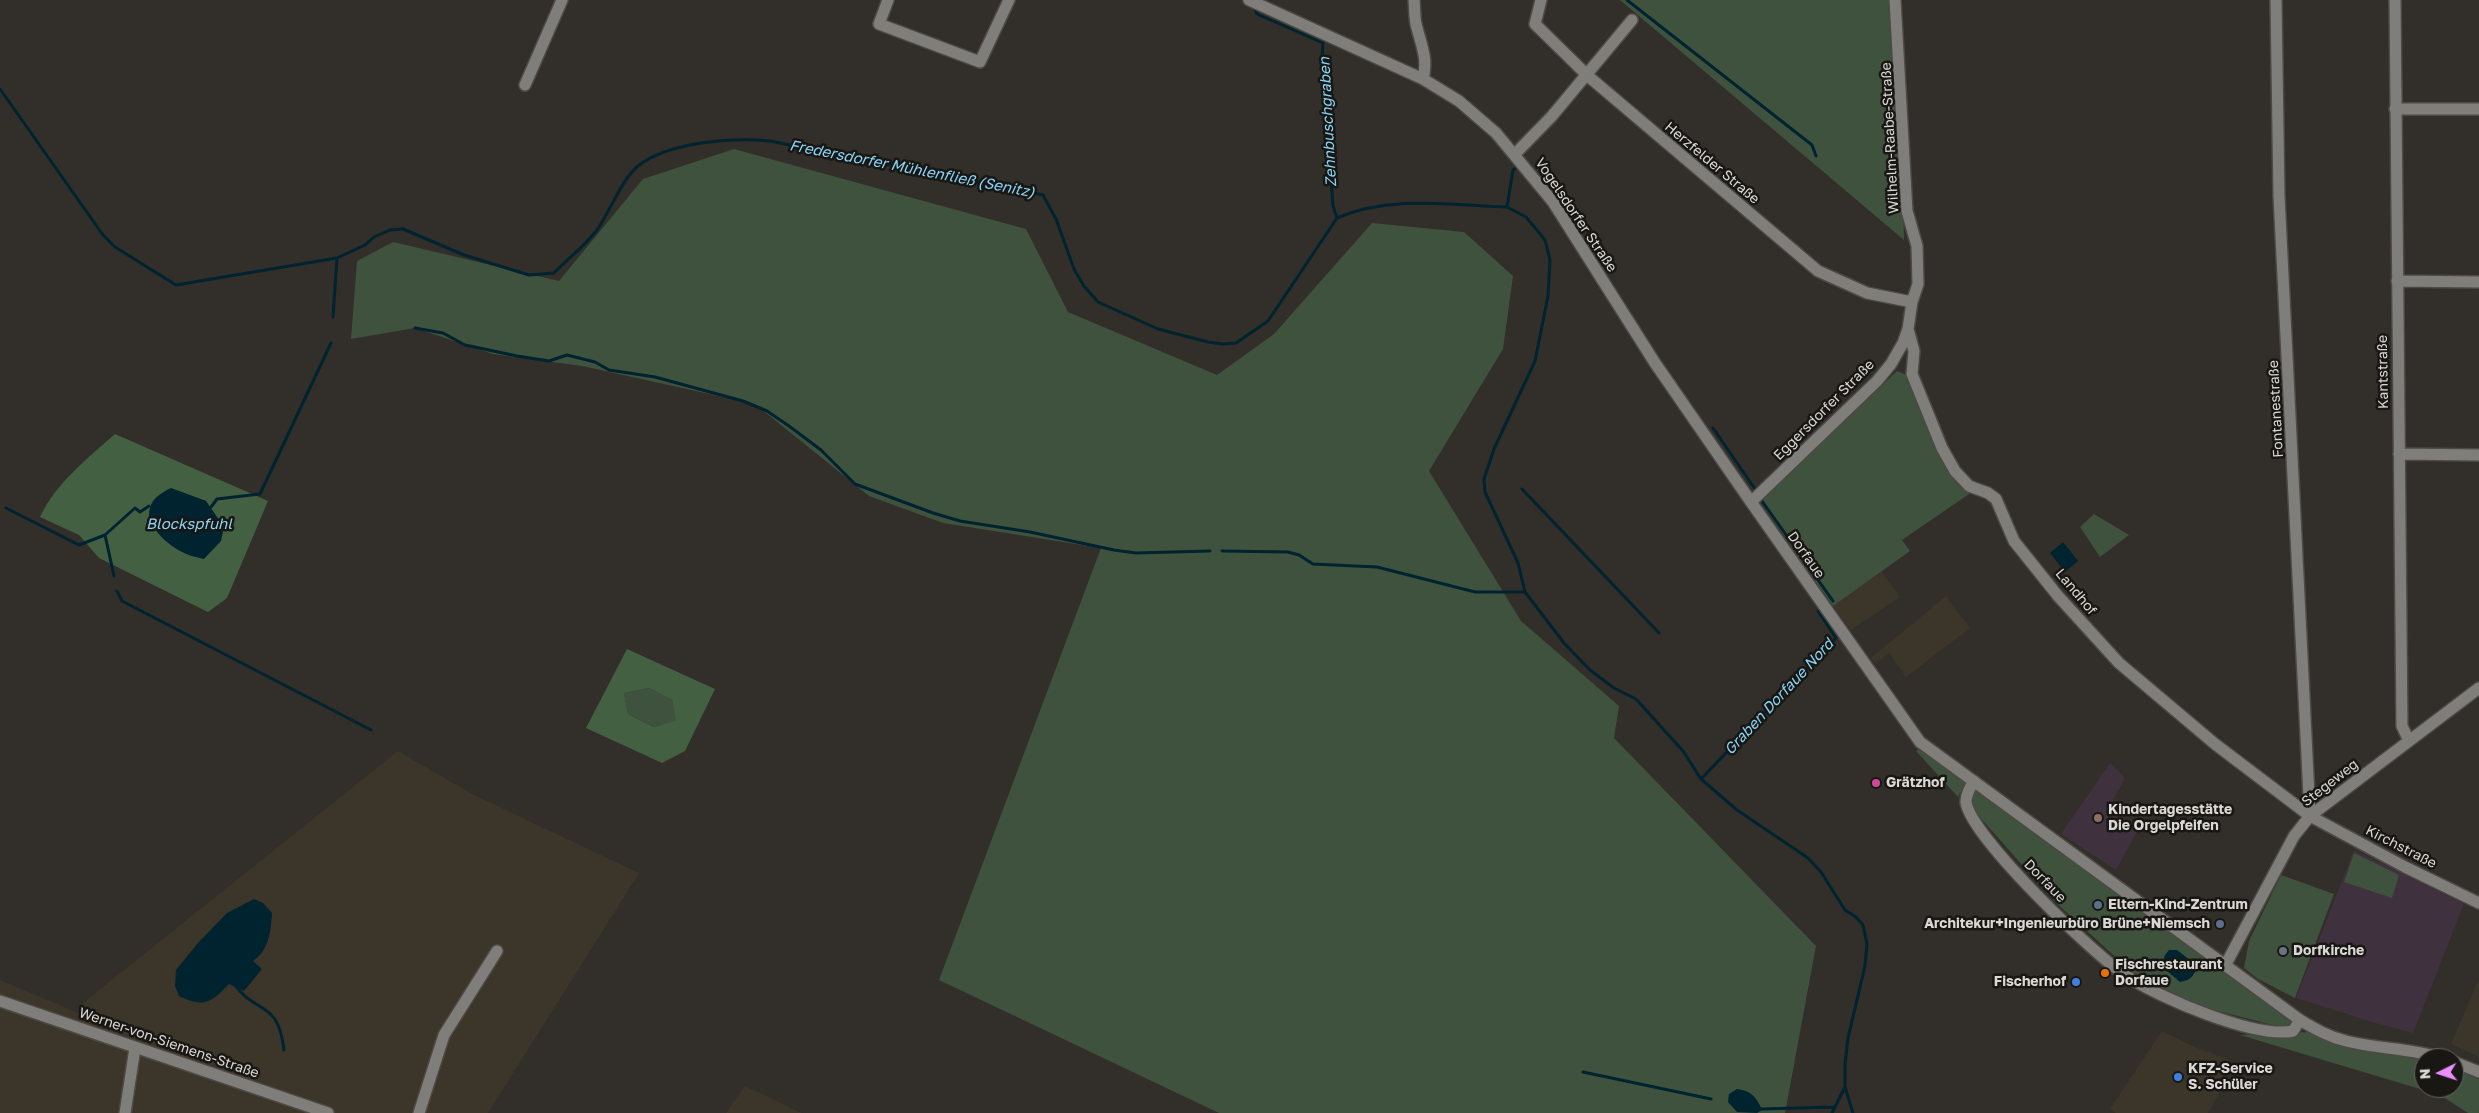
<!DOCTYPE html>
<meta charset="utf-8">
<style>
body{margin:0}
#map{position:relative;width:2479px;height:1113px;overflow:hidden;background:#322e29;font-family:"Golos Text",sans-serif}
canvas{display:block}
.north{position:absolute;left:2414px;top:1048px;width:50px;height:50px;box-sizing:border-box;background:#191714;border:1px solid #666461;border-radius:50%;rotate:266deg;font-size:14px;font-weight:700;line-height:20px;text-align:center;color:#dad7d4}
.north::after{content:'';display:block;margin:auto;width:18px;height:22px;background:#ea8dfd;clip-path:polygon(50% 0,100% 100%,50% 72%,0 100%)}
</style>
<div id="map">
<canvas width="2479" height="1113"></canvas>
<div class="north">N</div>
</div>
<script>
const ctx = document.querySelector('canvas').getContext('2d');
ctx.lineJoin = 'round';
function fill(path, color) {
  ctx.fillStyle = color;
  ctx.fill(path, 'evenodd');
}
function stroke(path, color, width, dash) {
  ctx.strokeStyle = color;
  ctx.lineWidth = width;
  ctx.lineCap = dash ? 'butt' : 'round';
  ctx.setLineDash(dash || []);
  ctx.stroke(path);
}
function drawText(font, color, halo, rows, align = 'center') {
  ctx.font = font + ' "Golos Text",sans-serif';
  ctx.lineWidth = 5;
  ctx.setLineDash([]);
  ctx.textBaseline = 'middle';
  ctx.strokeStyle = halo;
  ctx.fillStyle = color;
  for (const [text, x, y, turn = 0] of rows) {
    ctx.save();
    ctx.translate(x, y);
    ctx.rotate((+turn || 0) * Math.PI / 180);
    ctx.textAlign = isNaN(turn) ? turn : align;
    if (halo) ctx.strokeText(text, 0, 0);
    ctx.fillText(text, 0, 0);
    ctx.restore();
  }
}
const built = new Path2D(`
 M1881 571 1900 597 1851 630 1833 606Z
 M1946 596 1970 628 1906 677 1889 653 1875 663 1871 658Z
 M398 751 472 794 639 873 488 1113H0V980L78 1013 84 1002Z
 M2479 979V1057L2451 1044Z
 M2162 1031 2197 1048 2230 1060 2219 1094 2208 1113H2116L2110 1109Z
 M745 1086 802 1113H726Z`);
const education = new Path2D(`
 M2110 763 2125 778 2108 810 2140 826 2116 870 2061 834Z
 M2354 850 2464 904 2413 1033 2375 1023 2296 998Z`);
const green = new Path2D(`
 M1620 0H1899L1904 240Z
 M734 149 1026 229 1068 312 1217 375 1274 334 1372 223 1464 232 1513 276 1503 349 1429 471 1521 621 1619 706 1614 738 1816 946 1785 1113H1219L939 980 1101 548 943 523 869 496 755 404 582 366 493 354 415 328 351 339 357 261 393 242 559 281 643 179Z
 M1897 371 1911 377 1936 441 1972 492 1902 540 1910 551 1833 606 1760 501Z
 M2094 514 2129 535 2100 557 2080 527Z
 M649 688 672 700 677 720 654 727 628 714 624 693Z
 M1922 747 1966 783 1958 797 1916 751Z
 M1973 786 2288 1016 2291 1022 2288 1026 2280 1027 2199 1006 2134 974 2054 901 1977 814 1973 806Z
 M2354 853 2399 875 2392 898 2344 882Z
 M2281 875 2334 894 2295 998 2258 979 2244 968 2249 941Z
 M2311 1032 2424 1058V1088H2454V1067L2479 1078V1113H2468L2440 1095 2240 1035Z`);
const forest = new Path2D(`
 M115 434 268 501 227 598 208 612 99 558 79 535 40 517C55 484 88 458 115 434ZM171 489 206 501 149 518C149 501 156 495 171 489Z
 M627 649 715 689 685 751 662 763 586 728ZM649 688 672 700 676 720 654 727 628 714 624 693Z`);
const water = new Path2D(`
 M171 488 206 501 224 527 221 541 204 559C197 557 190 556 184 553 155 538 130 507 171 488Z
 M2063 542 2078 561 2065 572 2050 553Z
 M254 899 263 903 272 913C271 931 269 950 253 961L262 969 244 991 229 984C211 1003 204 1008 179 996L175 986 176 970 197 944 227 913Z
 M2169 950H2177L2191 961 2196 969C2193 978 2189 980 2180 982L2166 970 2162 964 2165 955Z
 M1737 1089C1750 1090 1757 1097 1762 1110L1757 1113 1737 1112 1728 1102 1729 1094Z`);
const stream = new Path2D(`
 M1627 0 1812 145 1816 156
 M1255 9 1257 14 1323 43 1322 57 1333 206 1337 218
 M0 89 103 235 115 247 176 285 337 258 365 245 374 237 390 230 403 229 464 255 529 275 554 273C568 258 584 247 597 230 610 212 621 180 638 166 668 142 733 137 770 141L1043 195 1056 219 1074 269 1084 286 1098 302 1158 329 1208 342 1223 344 1236 343 1268 321 1337 218C1391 195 1450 205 1507 207L1526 217 1545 240 1550 260 1548 296 1535 361 1494 449 1484 479 1485 492 1518 563 1525 592 1564 643 1590 670 1614 688 1636 699 1683 751 1701 779 1737 810 1808 858 1821 872 1845 910 1856 917 1863 925 1867 944 1865 966 1848 1038 1845 1064V1087L1853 1113
 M1507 207 1513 170 1516 168
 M333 317 337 258
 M415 328 443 333 465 345 517 356 549 361 567 355 595 362 609 370 655 377 743 401 767 411 789 426 821 450 855 484 933 513 960 521 1030 532 1114 550 1136 553 1210 551
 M1713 428 1755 489
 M1522 489 1659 633
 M1762 501 1833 601
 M211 507 217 499 260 494 331 343
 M6 508 79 545 105 535 135 508 140 512 149 506
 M105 535 114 576
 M1222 551 1288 552 1299 555 1313 564 1377 567 1475 592H1525
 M117 591 122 601 371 730
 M1701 779 1836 638 1818 611
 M234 984C256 1015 278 999 284 1050
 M1583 1072 1711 1099
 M1761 1109 1835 1107
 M1832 1113 1845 1087`);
const minor = new Path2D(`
 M888 0 879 24 980 62 1009 0
 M1249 0 1423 79 1459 101 1496 133 1553 202 1655 363 1751 502 1920 742 2300 1020C2315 1029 2329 1037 2346 1041 2377 1049 2410 1048 2442 1058
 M1414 0C1415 9 1414 19 1417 28 1422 47 1428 60 1423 79
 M1541 0 1535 24 1588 76 1818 271 1867 293 1912 302
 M2276 0 2279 196 2310 816
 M2395 0 2402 726 2409 741
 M525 85 562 0
 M2395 109H2479
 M1515 154 1552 116 1632 20
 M2397 281 2479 282
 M1908 329 1914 351 1912 374 1942 448 1955 471 1969 486 1988 493 1996 499 2014 541 2058 596 2119 663 2215 744 2310 816 2405 867 2479 903
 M2399 454 2479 455
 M1751 502 1877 381 1891 364 1903 343 1908 329 1912 302 1918 284 1917 246 1907 211 1895 0
 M1974 781C1970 788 1966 794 1966 802 1970 836 2097 958 2128 977 2161 998 2255 1039 2293 1031L2300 1020
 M2226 964 2294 836 2310 816 2479 688
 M0 1001 328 1113
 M2454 1062 2479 1072
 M125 1113 135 1048
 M419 1113 444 1035 497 951`);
const markers = [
 [1876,783,5,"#d1479c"],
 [2098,818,5,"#8d6e63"],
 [2098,905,5,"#5c6f8a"],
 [2220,924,5,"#5c6f8a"],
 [2283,951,5,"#6b7280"],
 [2105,973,5,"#e8710a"],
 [2076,982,5,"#3f7fe0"],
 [2178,1077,5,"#3f7fe0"]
];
const streetNames = [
 ["Wilhelm-Raabe-Straße",1890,138,-93],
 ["Herzfelder Straße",1712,163,40],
 ["Vogelsdorfer Straße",1576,215,56],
 ["Kantstraße",2383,372,-91],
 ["Fontanestraße",2276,409,-93],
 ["Eggersdorfer Straße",1824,410,-45],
 ["Dorfaue",1806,555,55],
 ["Landhof",2076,592,50],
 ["Stegeweg",2330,783,-38],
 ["Kirchstraße",2401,847,27],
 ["Dorfaue",2045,881,46],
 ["Werner-von-Siemens-Straße",169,1043,19]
];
const poiNames = [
 ["Grätzhof",1886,783],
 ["Kindertagesstätte",2108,810],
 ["Die Orgelpfeifen",2108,826],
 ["Eltern-Kind-Zentrum",2108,905],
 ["Architekur+Ingenieurbüro Brüne+Niemsch",2210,924,"right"],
 ["Dorfkirche",2293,951],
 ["Fischrestaurant",2115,965],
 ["Dorfaue",2115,981],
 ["Fischerhof",2066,982,"right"],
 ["KFZ-Service",2188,1069],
 ["S. Schüler",2188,1085]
];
const waterNames = [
 ["Zehnbuschgraben",1328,122,-93],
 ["Fredersdorfer Mühlenfließ (Senitz)",912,169,11],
 ["Blockspfuhl",189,524],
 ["Graben Dorfaue Nord",1779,697,-47]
];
fill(built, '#3c352a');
fill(education, '#3f313e');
fill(green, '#3f523e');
fill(forest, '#436142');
fill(water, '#002330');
stroke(stream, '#002330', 3);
stroke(minor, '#4d4944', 14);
stroke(minor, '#807e7b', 11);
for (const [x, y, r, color] of markers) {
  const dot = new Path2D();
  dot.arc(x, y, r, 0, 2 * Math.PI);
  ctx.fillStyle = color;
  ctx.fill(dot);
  stroke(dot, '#191714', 2);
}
drawText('14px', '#dad7d4', '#191714', streetNames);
drawText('bold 14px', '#dad7d4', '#191714', poiNames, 'left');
drawText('italic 15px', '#89d5f7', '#191714', waterNames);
</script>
